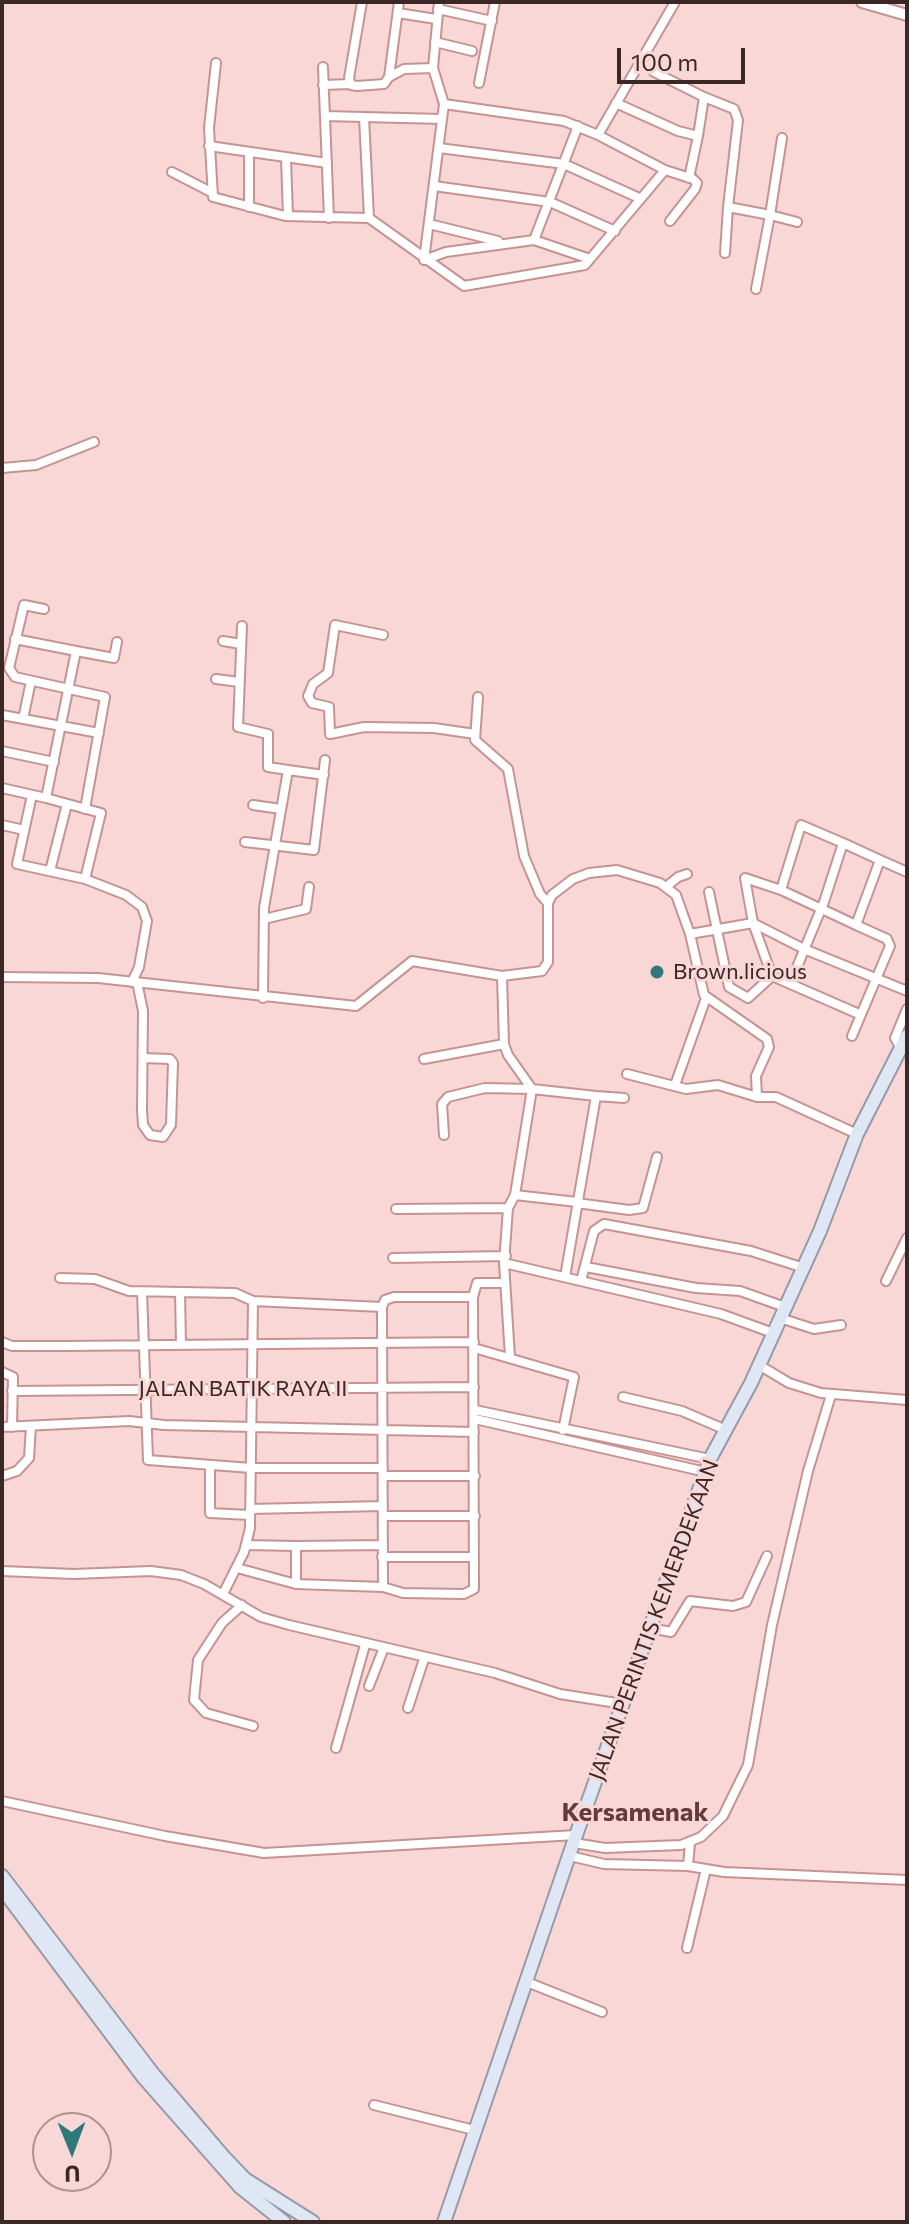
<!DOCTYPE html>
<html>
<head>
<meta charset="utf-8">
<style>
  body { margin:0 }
  #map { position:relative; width:909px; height:2224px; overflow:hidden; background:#f8d7d6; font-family:Commissioner,sans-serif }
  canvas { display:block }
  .frame { position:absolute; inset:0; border:4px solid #3b2726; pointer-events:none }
  .north { position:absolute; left:32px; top:2112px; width:80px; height:80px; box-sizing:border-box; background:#f8d7d6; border:2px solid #ac9190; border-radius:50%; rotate:179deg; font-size:22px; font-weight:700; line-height:32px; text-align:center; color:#3b2726 }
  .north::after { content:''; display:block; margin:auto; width:28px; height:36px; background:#2f797c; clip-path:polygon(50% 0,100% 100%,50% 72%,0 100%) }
  .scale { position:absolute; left:617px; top:48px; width:128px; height:36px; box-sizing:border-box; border:4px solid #3b2726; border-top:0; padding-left:10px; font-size:24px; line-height:28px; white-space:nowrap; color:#3b2726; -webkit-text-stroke:6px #f8d7d6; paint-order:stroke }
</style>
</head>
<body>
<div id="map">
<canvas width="909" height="2224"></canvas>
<div class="frame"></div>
<div class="north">U</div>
<div class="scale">100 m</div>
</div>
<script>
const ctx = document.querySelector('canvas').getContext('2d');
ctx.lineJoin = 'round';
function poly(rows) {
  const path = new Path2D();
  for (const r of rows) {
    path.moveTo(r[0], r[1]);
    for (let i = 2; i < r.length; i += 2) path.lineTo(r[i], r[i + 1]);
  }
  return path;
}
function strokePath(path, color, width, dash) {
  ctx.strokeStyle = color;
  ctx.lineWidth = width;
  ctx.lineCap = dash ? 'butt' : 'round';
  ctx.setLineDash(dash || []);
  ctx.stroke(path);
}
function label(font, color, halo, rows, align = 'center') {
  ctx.font = font + ' Commissioner,sans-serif';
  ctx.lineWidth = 6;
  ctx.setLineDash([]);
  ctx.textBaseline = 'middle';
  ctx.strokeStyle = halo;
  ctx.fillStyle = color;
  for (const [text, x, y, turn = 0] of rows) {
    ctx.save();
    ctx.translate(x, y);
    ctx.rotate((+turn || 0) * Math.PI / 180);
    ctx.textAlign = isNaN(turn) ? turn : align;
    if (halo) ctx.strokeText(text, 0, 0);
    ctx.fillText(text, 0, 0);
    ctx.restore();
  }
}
const minor = poly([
  [362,2,349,78,351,85,357,86,384,84,389,77,399,2],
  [439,2,433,68,444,104,424,260,446,252,534,240,590,259],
  [438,9,492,21],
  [398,13,436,19],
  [435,42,472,51],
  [216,63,209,128,213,197,285,216,369,218,464,286,585,265,665,170],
  [323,67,329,218],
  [654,72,704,97],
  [389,77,404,69,433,68],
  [479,83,495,2],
  [323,85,350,84],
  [616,103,678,131,698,136,704,97,734,109,738,120,728,207,770,215,782,138],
  [444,104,564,121,598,135,665,170,693,179,697,183,695,189,670,221],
  [325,116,442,119],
  [364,117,369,218],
  [598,135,675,2],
  [209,146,327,163],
  [439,148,564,164,639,198],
  [249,153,249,207],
  [286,159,288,216],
  [172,172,211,192],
  [689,178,698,136],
  [434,186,550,202,615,231],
  [429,224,498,241],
  [534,240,578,126],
  [725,253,728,207],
  [756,289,770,215,797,222],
  [2,468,36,465,94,442],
  [44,609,24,605,9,668,15,677,105,697,85,809],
  [242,626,238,727,268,734,268,767,288,770,264,908,263,998],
  [383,635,335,625,328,673,313,684,308,696,312,703,329,707,330,734,364,727,434,728,475,734],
  [15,639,76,651],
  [223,641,241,644],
  [117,642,114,658,76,651,46,798,101,813,85,879,126,895,142,907,147,921,139,967,132,982],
  [216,679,239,682],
  [478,697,475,740,508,769,524,856,540,894,548,903],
  [2,715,99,733],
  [23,719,31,681],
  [2,751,54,762],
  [288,770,324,775],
  [2,788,46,798],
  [32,795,17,864,85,879],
  [253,805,281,809],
  [2,825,24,830],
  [245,842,314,850,325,760],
  [880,860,907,872],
  [50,871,67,804],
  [666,887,678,877,687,874],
  [781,890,801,825,843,843],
  [709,892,729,987,748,998,772,976],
  [264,919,306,909,309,887],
  [856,925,781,890,745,878,753,923,772,976,859,1014],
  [690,934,753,923,804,949,907,991],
  [502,976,504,1044,508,1055,532,1089],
  [2,977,98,978,356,1006,412,961,502,976,542,971,548,962,548,903,552,895,573,879,589,873,617,870,660,883,676,895,690,934,704,995,767,1039,769,1047,756,1076,757,1097,776,1097,857,1134],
  [137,982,143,1011,142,1110,143,1125,150,1135,163,1137,171,1125,173,1063,170,1059,143,1058],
  [790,984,824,902,843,843,880,860,856,925,887,939,890,946,852,1036],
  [901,1049,895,1038,907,1009],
  [424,1059,504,1044],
  [627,1074,686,1089,718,1085,757,1097],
  [675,1085,706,998],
  [596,1096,624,1098],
  [444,1135,442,1104,448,1097,485,1088,532,1089],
  [515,1195,577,1202],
  [577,1203,629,1210,643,1208,657,1157],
  [508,1208,515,1195,532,1089,596,1096,565,1277],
  [396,1209,508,1208,504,1263,721,1314,773,1333],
  [393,1258,506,1256],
  [504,1263,510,1357],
  [586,1267,696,1288,740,1291,785,1307],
  [60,1278,95,1279,129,1291,235,1293,253,1301,382,1307],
  [581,1281,594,1231,604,1224,751,1251,804,1268],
  [886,1281,907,1238],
  [142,1292,148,1460,251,1468,383,1468],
  [180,1292,181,1345],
  [780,1318,814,1329,841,1325],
  [2,1342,12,1346,66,1346,474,1342],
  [474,1348,574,1377,563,1430],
  [759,1365,789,1383,821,1393,907,1400],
  [2,1372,13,1377,12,1427],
  [12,1391,474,1387],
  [623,1397,682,1411,726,1430],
  [475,1410,710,1459],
  [475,1419,706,1472],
  [2,1427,129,1421,164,1425,474,1432],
  [210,1466,210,1513,250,1515],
  [2,1476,17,1471,29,1458,31,1426],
  [384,1476,475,1476],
  [250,1509,383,1506],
  [383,1516,475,1516],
  [246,1545,296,1546],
  [383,1545,296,1546,296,1584,383,1587,403,1593,464,1594,474,1589,473,1297,477,1283,505,1283],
  [382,1557,474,1557],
  [237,1568,296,1584],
  [2,1571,74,1574,151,1571,181,1575,204,1584,261,1617,289,1625,495,1673,560,1694,623,1704],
  [383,1587,382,1307,385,1300,394,1297,473,1297],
  [223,1594,244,1552,250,1528,253,1301],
  [242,1605,222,1623,198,1660,194,1700,206,1713,253,1726],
  [650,1628,671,1632,690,1601,733,1606,746,1602,767,1556],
  [369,1686,383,1650],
  [408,1708,424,1659],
  [336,1748,365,1645],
  [2,1801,165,1836,264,1853,576,1835],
  [574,1843,605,1848,681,1845,701,1837,723,1816,748,1765,772,1625,808,1471,831,1395],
  [570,1856,604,1864,688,1866,724,1872,907,1880],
  [688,1866,690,1843],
  [687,1948,706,1869],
  [527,1982,602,2012],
  [374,2105,474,2130]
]);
const tertiary = poly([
  [862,2,907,15]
]);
const primary = poly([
  [2,1876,154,2075,223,2156,245,2179,313,2222],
  [3,1890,143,2077,240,2187,284,2222],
  [444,2222,575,1838,710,1459,751,1383,820,1231,857,1134,907,1036]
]);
strokePath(minor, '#c69393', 12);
strokePath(tertiary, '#c69393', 14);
strokePath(primary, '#9799a7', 16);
strokePath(minor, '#fff', 8);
strokePath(tertiary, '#fff', 10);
strokePath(primary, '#dfe7f4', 12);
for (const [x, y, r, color] of [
  [657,972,8,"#2f797c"]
]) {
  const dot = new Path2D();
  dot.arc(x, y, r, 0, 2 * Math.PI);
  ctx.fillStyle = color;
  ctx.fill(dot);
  strokePath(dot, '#f8d7d6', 3);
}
label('22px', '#3b2726', '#f8d7d6', [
  ["Brown.licious",673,972]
], 'left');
label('22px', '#3b2726', '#f8d7d6', [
  ["JALAN BATIK RAYA II",243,1389],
  ["JALAN PERINTIS KEMERDEKAAN",654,1620,-70]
]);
label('bold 26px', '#663b3c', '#f8d7d6', [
  ["Kersamenak",635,1812]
]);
</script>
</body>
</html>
